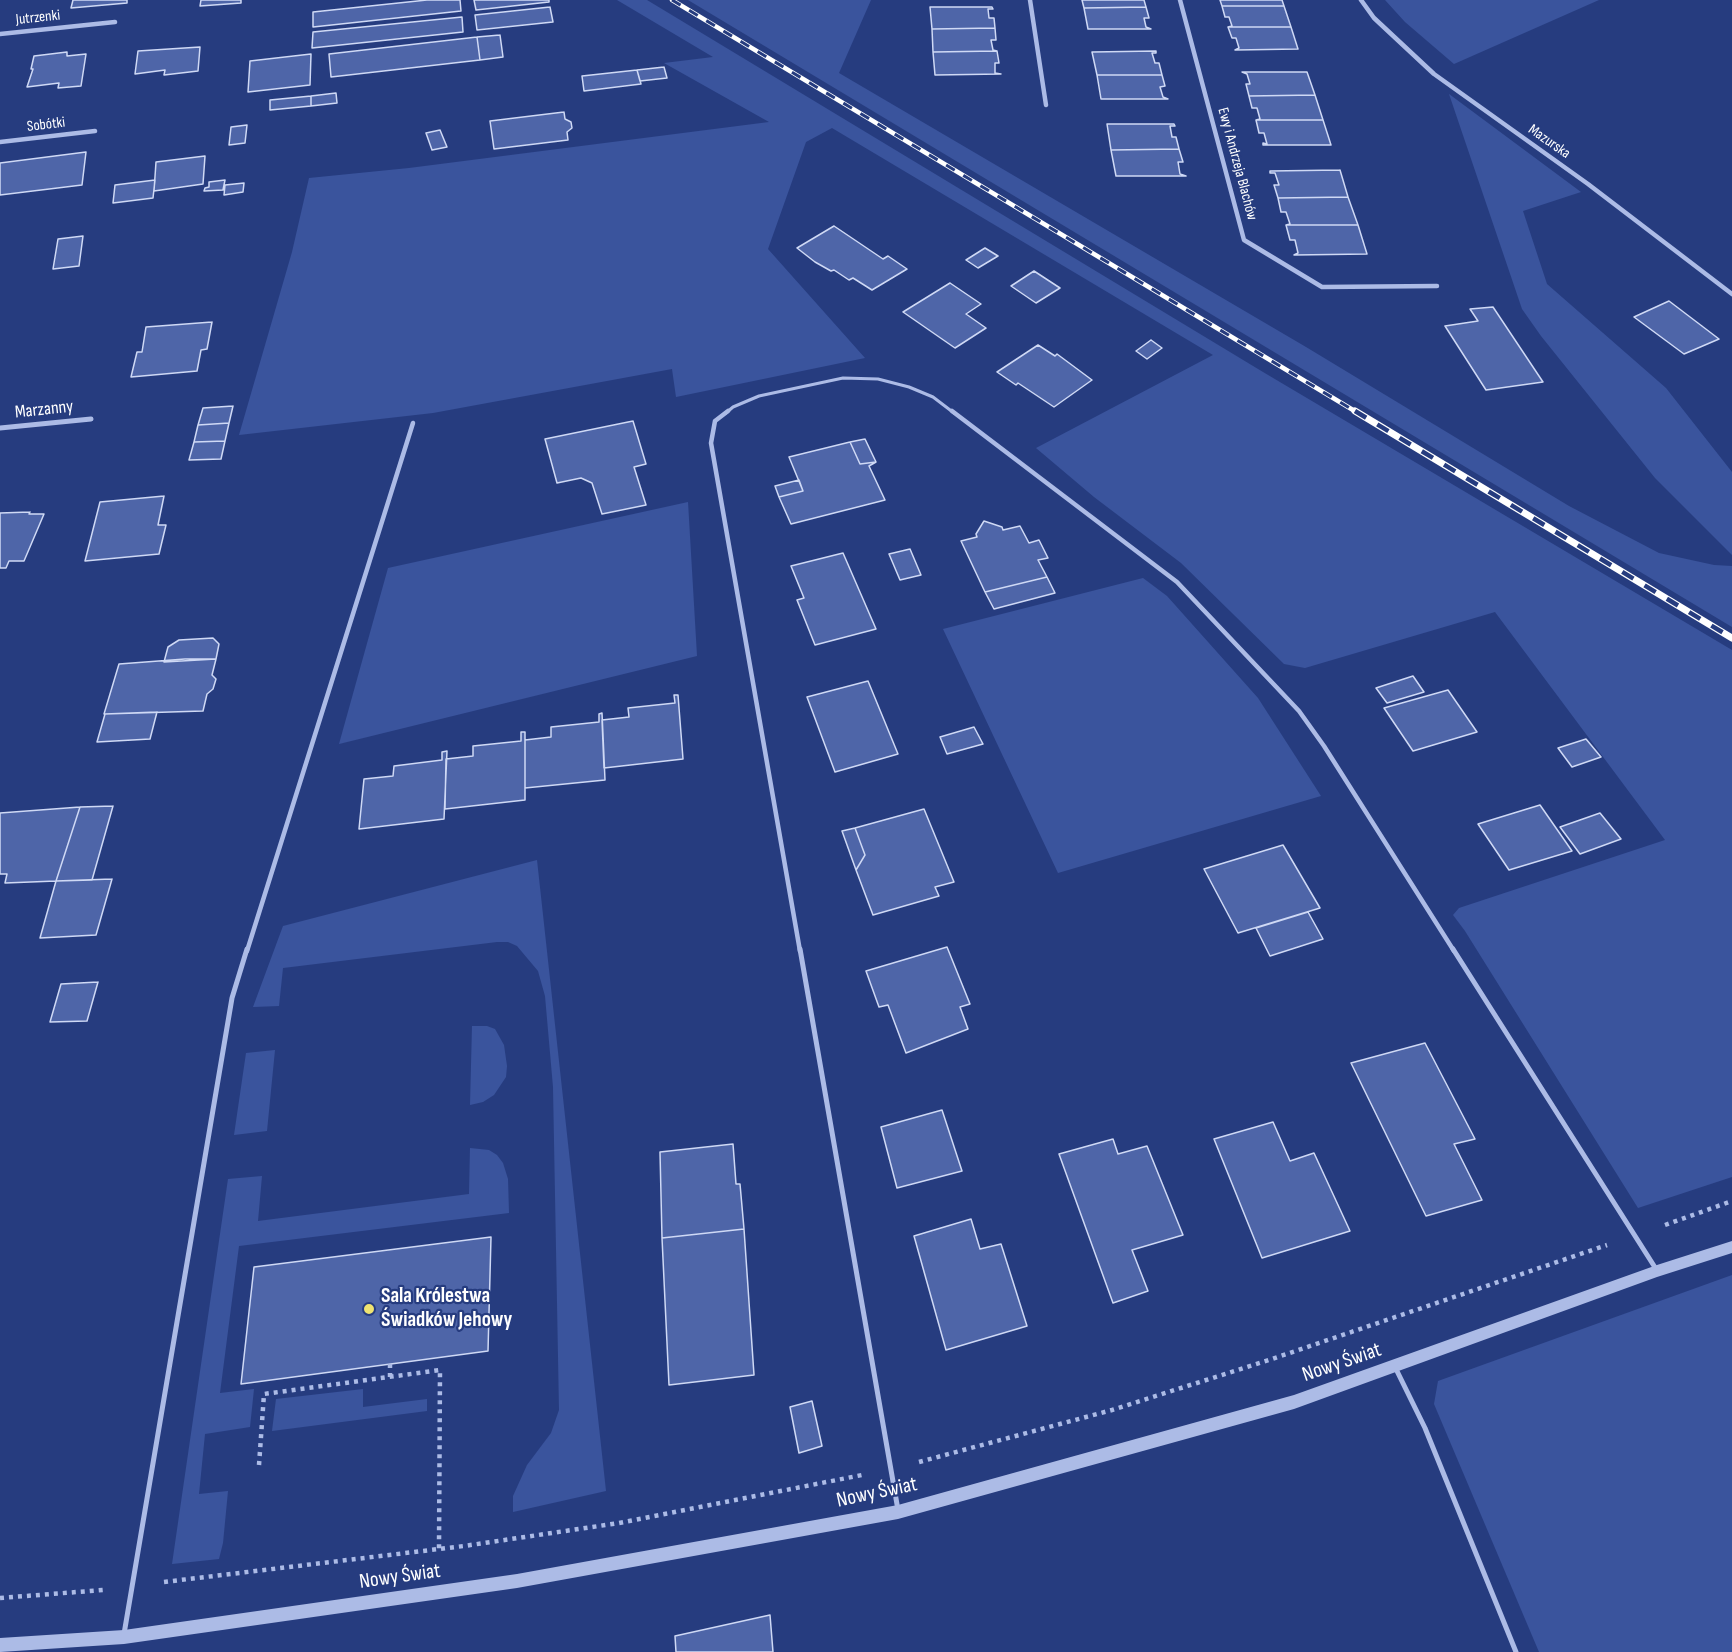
<!DOCTYPE html>
<html>
<head>
<meta charset="utf-8">
<style>
  body { margin:0 }
  canvas { display:block; background:#263c7f }
</style>
</head>
<body>
<canvas width="1732" height="1652"></canvas>
<script>
const ctx = document.querySelector('canvas').getContext('2d');
ctx.lineJoin = 'round';
function fill(path, color) {
  ctx.fillStyle = color;
  ctx.fill(path, 'evenodd');
}
function poly(rows) {
  const path = new Path2D();
  for (const r of rows) {
    path.moveTo(r[0], r[1]);
    for (let i = 2; i < r.length; i += 2) path.lineTo(r[i], r[i + 1]);
  }
  return path;
}
function strokePath(path, color, width, dash) {
  ctx.strokeStyle = color;
  ctx.lineWidth = width;
  ctx.lineCap = dash ? 'butt' : 'round';
  ctx.setLineDash(dash || []);
  ctx.stroke(path);
}
function label(font, color, halo, rows, align = 'center') {
  ctx.font = font + ' "Sofia Sans Condensed",sans-serif';
  ctx.lineWidth = 4.5;
  ctx.setLineDash([]);
  ctx.textBaseline = 'middle';
  ctx.strokeStyle = halo;
  ctx.fillStyle = color;
  for (const [text, x, y, turn = 0] of rows) {
    ctx.save();
    ctx.translate(x, y);
    ctx.rotate((+turn || 0) * Math.PI / 180);
    ctx.textAlign = isNaN(turn) ? turn : align;
    if (halo) ctx.strokeText(text, 0, 0);
    ctx.fillText(text, 0, 0);
    ctx.restore();
  }
}
fill(poly([
  [617,0,647,0,1263,372,1732,650,1732,1177,1638,1208,1465,931,1453,915,1459,908,1665,840,1495,612,1305,668,1284,664,1181,563,1094,497,1036,448,1213,355,832,128,806,142,768,249,865,358,676,397,672,369,433,413,239,435,292,252,309,178,409,168,769,122,664,63,713,57],
  [688,0,871,0,839,73,1306,347,1569,506,1659,553,1714,565,1732,566,1732,627],
  [1385,0,1599,0,1454,64,1405,22],
  [1449,94,1581,192,1523,211,1547,284,1666,388,1732,472,1732,555,1655,478,1541,336,1522,309],
  [688,502,697,656,339,744,388,568],
  [1143,578,1167,596,1258,698,1321,796,1058,873,943,629],
  [537,860,606,1491,513,1512,513,1496,527,1465,551,1433,559,1410,553,1087,545,996,538,971,517,946,508,942,497,942,283,968,279,1006,253,1007,283,926],
  [472,1026,487,1026,495,1029,504,1045,507,1066,506,1077,494,1095,483,1102,470,1105],
  [275,1050,267,1131,234,1135,246,1053],
  [470,1148,489,1150,497,1155,503,1163,508,1179,509,1213,239,1246,220,1393,254,1389,250,1427,205,1434,199,1494,228,1491,223,1543,219,1559,172,1564,228,1179,262,1176,258,1221,469,1194],
  [1732,1275,1732,1652,1539,1652,1434,1404,1438,1381],
  [363,1389,363,1407,427,1399,427,1411,272,1431,276,1399]
]), '#3a549d');
const building = poly([
  [73,0,127,0,127,3,71,8,73,0],
  [201,0,241,0,241,3,200,6,201,0],
  [427,0,460,0,461,11,313,27,313,12,427,0],
  [474,0,549,0,549,2,476,10,474,0],
  [1082,0,1144,0,1146,7,1084,8,1082,0],
  [1220,0,1282,0,1284,6,1222,6,1220,0],
  [1222,6,1284,6,1291,27,1228,27,1232,26,1229,17,1225,17,1222,6],
  [550,7,553,22,477,30,475,15,550,7],
  [930,7,992,7,993,9,988,9,989,18,994,18,995,28,932,29,930,7],
  [1146,7,1149,18,1144,18,1146,27,1151,29,1088,29,1084,8,1146,7],
  [462,17,463,32,312,48,313,32,462,17],
  [1228,27,1291,27,1298,49,1235,50,1239,48,1236,38,1232,38,1228,27],
  [995,28,996,40,991,40,993,50,997,51,933,52,932,29,995,28],
  [500,35,503,57,480,60,477,37,500,35],
  [477,37,480,60,331,77,329,54,477,37],
  [200,47,198,71,164,75,165,70,135,74,138,51,200,47],
  [997,51,999,63,995,63,995,73,1001,74,935,75,933,52,997,51],
  [1156,51,1156,53,1152,53,1155,63,1159,63,1162,75,1097,75,1092,52,1156,51],
  [67,52,67,56,86,54,81,86,58,88,59,83,27,87,33,69,31,69,34,56,67,52],
  [311,54,310,85,248,92,250,61,311,54],
  [664,67,667,78,640,81,637,70,664,67],
  [637,70,641,84,584,91,582,76,637,70],
  [1242,72,1307,72,1315,95,1249,96,1246,84,1250,84,1247,74,1242,72],
  [1097,75,1162,75,1165,86,1160,87,1163,97,1168,99,1101,99,1097,75],
  [336,93,337,103,311,106,311,96,336,93],
  [1315,95,1323,120,1256,120,1260,119,1257,108,1252,108,1249,96,1315,95],
  [311,96,311,106,270,110,270,100,311,96],
  [564,112,565,119,571,122,572,128,567,132,568,140,494,149,490,121,564,112],
  [1256,120,1323,120,1331,145,1263,145,1263,143,1267,144,1264,133,1259,133,1256,120],
  [1107,124,1174,124,1175,126,1170,126,1172,137,1176,137,1179,149,1111,150,1107,124],
  [247,125,245,143,229,145,231,127,247,125],
  [440,130,447,147,432,150,426,133,440,130],
  [1179,149,1183,162,1178,162,1180,174,1186,176,1116,176,1111,150,1179,149],
  [86,152,82,185,0,195,0,163,86,152],
  [205,156,203,184,154,191,156,162,205,156],
  [1340,170,1348,197,1278,198,1274,185,1279,185,1275,173,1270,173,1270,171,1340,170],
  [155,180,153,198,113,203,115,185,155,180],
  [225,180,223,190,204,191,205,188,209,187,209,182,225,180],
  [244,183,243,192,224,195,225,185,244,183],
  [1348,197,1358,225,1286,225,1290,224,1286,212,1281,212,1278,198,1348,197],
  [1286,225,1358,225,1367,254,1294,255,1298,253,1295,240,1290,240,1286,225],
  [834,226,883,259,888,256,907,269,872,290,853,278,849,280,834,270,831,271,815,262,797,248,834,226],
  [83,236,79,266,53,269,58,239,83,236],
  [985,248,998,256,978,268,966,260,985,248],
  [1034,271,1060,288,1036,303,1011,286,1034,271],
  [950,283,981,304,966,314,986,328,955,348,903,312,950,283],
  [1669,301,1719,339,1684,354,1634,317,1669,301],
  [1493,307,1543,382,1486,390,1445,326,1478,321,1470,309,1493,307],
  [212,322,207,349,201,350,197,371,131,377,137,352,142,352,146,327,212,322],
  [1151,340,1162,348,1147,359,1136,351,1151,340],
  [1038,345,1055,356,1057,354,1092,380,1054,407,1018,383,1016,385,997,372,1038,345],
  [233,406,229,423,198,425,203,408,233,406],
  [633,421,646,464,634,467,646,505,602,514,592,483,581,478,557,483,545,439,633,421],
  [229,423,225,441,194,442,198,425,229,423],
  [865,439,876,462,860,464,850,442,865,439],
  [225,441,221,459,189,460,194,442,225,441],
  [850,442,860,464,876,462,869,466,885,500,791,524,779,497,803,491,789,457,850,442],
  [799,480,803,491,779,497,775,486,799,480],
  [164,496,158,525,166,525,159,554,85,561,100,502,164,496],
  [30,512,29,514,44,514,24,561,9,561,6,568,0,568,0,513,30,512],
  [984,521,1002,527,1003,530,1020,526,1029,543,1039,540,1048,558,1038,560,1047,577,985,592,961,541,977,537,976,534,984,521],
  [910,549,921,575,900,580,889,554,910,549],
  [843,553,876,629,815,645,797,600,804,598,791,566,843,553],
  [1047,577,1055,593,994,609,985,592,1047,577],
  [213,638,219,644,216,659,164,662,168,647,179,640,213,638],
  [185,659,216,659,212,675,216,679,213,689,207,694,203,711,104,714,119,664,185,659],
  [1413,676,1424,692,1387,703,1376,688,1413,676],
  [868,681,898,754,835,772,807,697,868,681],
  [1448,690,1477,732,1413,751,1384,708,1448,690],
  [674,695,678,695,683,759,604,768,602,720,629,717,628,708,675,703,674,695],
  [157,712,150,739,97,742,105,714,157,712],
  [602,713,605,780,525,788,525,740,551,737,551,727,599,722,599,714,602,713],
  [974,727,983,744,947,754,940,737,974,727],
  [521,732,525,732,525,800,445,809,446,759,473,756,473,746,521,741,521,732],
  [1586,739,1601,757,1572,767,1558,748,1586,739],
  [447,751,444,819,359,829,364,779,393,776,394,766,442,760,442,752,447,751],
  [1540,805,1572,851,1509,870,1478,824,1540,805],
  [113,806,92,880,56,881,80,807,113,806],
  [80,807,56,881,5,883,7,874,0,874,0,813,80,807],
  [924,809,954,882,935,887,939,896,873,915,856,870,865,855,855,828,924,809],
  [1600,813,1621,839,1580,854,1560,827,1600,813],
  [855,828,865,855,856,870,842,831,855,828],
  [1283,845,1320,908,1238,933,1204,869,1283,845],
  [112,879,96,935,40,938,56,881,112,879],
  [1308,912,1323,939,1270,956,1256,928,1308,912],
  [947,947,970,1004,960,1007,968,1029,906,1053,888,1005,879,1007,866,971,947,947],
  [98,982,87,1021,50,1022,61,984,98,982],
  [1425,1043,1475,1139,1454,1144,1482,1200,1426,1216,1351,1063,1425,1043],
  [942,1110,962,1171,897,1188,881,1127,942,1110],
  [1273,1122,1290,1161,1314,1153,1350,1231,1262,1258,1214,1139,1273,1122],
  [1113,1139,1118,1154,1147,1146,1183,1235,1132,1250,1148,1291,1113,1303,1059,1154,1113,1139],
  [733,1144,736,1184,740,1184,744,1229,662,1238,660,1152,733,1144],
  [971,1219,980,1249,1001,1244,1027,1326,946,1350,914,1236,971,1219],
  [744,1229,754,1375,669,1385,662,1238,744,1229],
  [491,1237,488,1351,241,1384,254,1267,491,1237],
  [812,1401,822,1446,799,1453,790,1407,812,1401],
  [770,1615,773,1652,676,1652,675,1636,770,1615]
]);
fill(building, '#4e65a8');
strokePath(building, '#cfd9f5', 1.5);
strokePath(poly([
  [1665,1225,1732,1201],
  [390,1364,390,1377],
  [919,1462,1112,1410,1272,1359,1607,1245],
  [259,1465,264,1394,440,1370,439,1549],
  [164,1582,464,1546,619,1523,862,1475],
  [0,1598,103,1590]
]), '#acbbe6', 4.5, [4, 5]);
strokePath(poly([
  [726,413,733,407,759,396,843,378,878,379,909,387,933,397,954,413]
]), '#acbbe6', 3);
strokePath(poly([
  [728,411,715,421,711,443,800,951],
  [952,411,1177,582,1299,711,1324,746,1454,951],
  [247,951,413,423]
]), '#acbbe6', 4.5);
strokePath(poly([
  [800,949,898,1510],
  [1453,949,1656,1269],
  [1395,1367,1425,1428,1516,1652],
  [124,1634,232,998,247,949]
]), '#acbbe6', 5);
strokePath(poly([
  [1030,0,1046,105],
  [1180,0,1244,240,1322,287,1437,286],
  [1361,0,1374,18,1434,74,1588,184,1732,294],
  [0,34,115,22],
  [0,142,95,131]
]), '#acbbe6', 4.5);
strokePath(poly([
  [0,428,91,419]
]), '#acbbe6', 5);
fill(poly([
  [1732,1241,1732,1253,1657,1277,1294,1409,898,1519,517,1588,124,1644,0,1652,0,1638,124,1630,517,1574,898,1505,1294,1395,1657,1265,1732,1241]
]), '#acbbe6');
const railFar1 = poly([
  [672,0,1358,413]
]);
const rail = poly([
  [1355,411,1732,638]
]);
strokePath(railFar1, '#fff', 4.5);
strokePath(rail, '#fff', 7);
strokePath(railFar1, '#263c7f', 3, [10]);
strokePath(rail, '#263c7f', 4.5, [13]);
for (const [x, y, r, color] of [
  [369,1309,6,"#efe371"]
]) {
  const dot = new Path2D();
  dot.arc(x, y, r, 0, 2 * Math.PI);
  ctx.fillStyle = color;
  ctx.fill(dot);
  strokePath(dot, '#263c7f', 2);
}
label('15px', '#fff', '#263c7f', [
  ["Jutrzenki",38,18,-6],
  ["Sobótki",46,125,-7],
  ["Mazurska",1549,142,35],
  ["Ewy i Andrzeja Blachów",1237,164,75]
]);
label('18px', '#fff', '#263c7f', [
  ["Marzanny",44,410,-6]
]);
label('bold 21px', '#fff', '#263c7f', [
  ["Sala Królestwa",381,1297],
  ["Świadków Jehowy",381,1321]
], 'left');
label('21px', '#fff', '#263c7f', [
  ["Nowy Świat",1342,1363,-19],
  ["Nowy Świat",877,1493,-12],
  ["Nowy Świat",400,1577,-8]
]);
</script>
</body>
</html>
